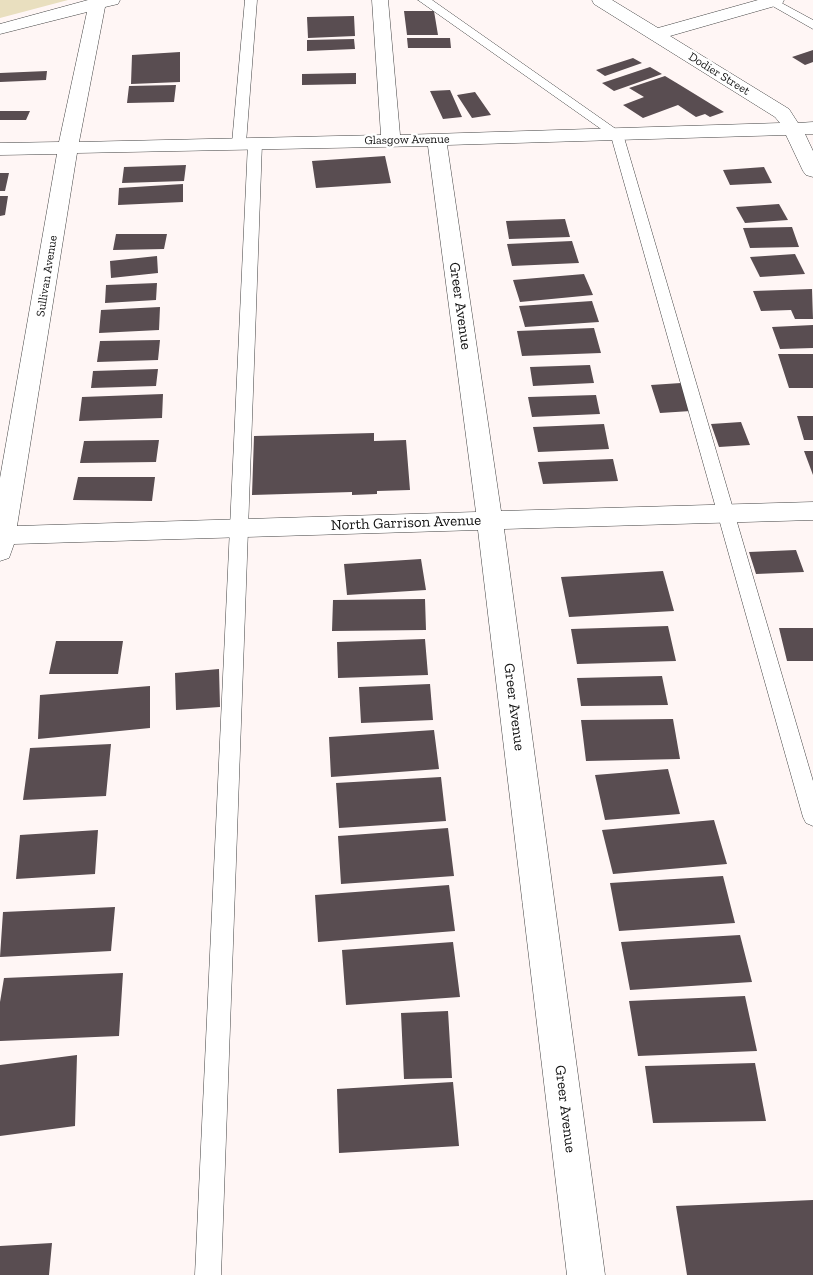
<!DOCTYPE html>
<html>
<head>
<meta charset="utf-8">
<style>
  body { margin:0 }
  canvas { display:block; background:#fff6f5 }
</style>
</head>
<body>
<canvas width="813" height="1275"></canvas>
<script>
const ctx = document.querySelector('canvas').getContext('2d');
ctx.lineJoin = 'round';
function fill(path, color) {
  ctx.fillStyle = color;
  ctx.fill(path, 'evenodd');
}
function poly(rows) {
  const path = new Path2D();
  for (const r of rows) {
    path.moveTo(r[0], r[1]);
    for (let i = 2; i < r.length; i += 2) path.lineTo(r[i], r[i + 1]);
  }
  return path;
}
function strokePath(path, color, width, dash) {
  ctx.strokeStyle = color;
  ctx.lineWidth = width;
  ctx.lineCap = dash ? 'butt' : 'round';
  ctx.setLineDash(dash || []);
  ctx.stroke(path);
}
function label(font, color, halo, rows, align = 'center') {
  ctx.font = font + ' "Zilla Slab",serif';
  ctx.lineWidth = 5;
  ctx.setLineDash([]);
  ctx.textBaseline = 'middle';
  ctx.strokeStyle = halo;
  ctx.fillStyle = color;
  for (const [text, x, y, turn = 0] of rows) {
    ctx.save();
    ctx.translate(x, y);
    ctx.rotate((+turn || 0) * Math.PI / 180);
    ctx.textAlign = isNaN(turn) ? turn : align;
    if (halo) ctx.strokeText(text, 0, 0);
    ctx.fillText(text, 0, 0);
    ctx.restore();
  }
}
fill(poly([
  [0,0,68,0,0,18]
]), '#e9dfbf');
fill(poly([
  [404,11,434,11,438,35,407,35],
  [354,16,355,36,308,38,307,17],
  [407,38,450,38,451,48,408,48],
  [354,39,355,49,307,51,307,40],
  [813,50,813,62,805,65,792,57],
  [180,52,180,82,131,84,132,55],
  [633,58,642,63,605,76,596,70],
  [650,67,662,74,614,91,602,83],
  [47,71,46,80,0,82,0,73],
  [356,73,356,84,302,85,302,74],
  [665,76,680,85,724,112,710,117,705,114,696,117,678,105,643,118,623,105,644,97,629,88],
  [176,85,174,102,127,103,129,86],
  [450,90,462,117,443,119,430,91],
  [475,92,491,115,472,118,457,95],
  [0,111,30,111,26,120,0,120],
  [385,156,391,183,316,188,312,161],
  [186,165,184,181,122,183,124,167],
  [764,167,772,183,730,185,723,170],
  [0,173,9,173,5,191,0,191],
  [183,184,183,202,118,205,119,188],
  [0,196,8,196,5,215,0,216],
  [779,204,788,220,745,223,736,207],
  [565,219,570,237,509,239,506,221],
  [792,227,799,247,750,248,743,228],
  [116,234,167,234,164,249,113,250],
  [572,241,579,263,512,266,507,244],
  [795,254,805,274,760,277,750,257],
  [157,256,158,273,111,278,110,261],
  [584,274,593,295,520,302,513,280],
  [157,283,156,300,105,303,106,285],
  [812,289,813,319,795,319,791,310,761,311,753,291],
  [592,301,599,322,525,327,519,306],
  [160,307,159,330,99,333,101,310],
  [813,325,813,348,780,349,772,327],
  [594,328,601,353,522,356,517,331],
  [160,340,158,360,97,362,100,341],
  [778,354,813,354,813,388,789,388],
  [590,365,594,383,533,386,530,367],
  [158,369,156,386,91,388,93,371],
  [681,383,691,411,660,413,651,385],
  [163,394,162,418,79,421,82,397],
  [596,395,600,414,532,417,528,397],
  [797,416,813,416,813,440,804,440],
  [741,422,750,445,719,447,711,424],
  [604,424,609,449,538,452,533,427],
  [374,433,374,441,406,440,410,490,377,491,377,494,352,495,352,492,252,495,254,436],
  [159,440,156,462,80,463,84,441],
  [804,451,813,451,813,475],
  [613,459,618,481,543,484,538,462],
  [78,477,155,477,152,501,73,500],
  [796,550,804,572,756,574,749,552],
  [421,559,426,590,347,595,344,564],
  [663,571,674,611,569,617,561,577],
  [425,599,426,630,332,631,333,600],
  [668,626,676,661,577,664,571,629],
  [779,628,813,628,813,661,787,661],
  [425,639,428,675,338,678,337,642],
  [56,641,123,641,118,674,49,674],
  [219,669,220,707,176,710,175,673],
  [662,676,668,705,581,706,577,678],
  [430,684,433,720,361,723,359,687],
  [150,686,150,728,38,739,40,695],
  [673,719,680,759,586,761,581,720],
  [434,730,439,769,331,777,329,737],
  [111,744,106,796,23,800,30,748],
  [668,769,680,814,605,820,595,775],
  [441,777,446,821,339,828,336,783],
  [714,820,727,864,613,874,602,830],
  [448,828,454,876,341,884,338,836],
  [98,830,95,874,16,879,20,835],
  [723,876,735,923,619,931,610,883],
  [449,885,455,931,318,942,315,895],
  [115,907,111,951,0,957,3,912],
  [740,935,752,982,630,990,621,942],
  [453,942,460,997,346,1005,342,950],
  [123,973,119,1036,0,1041,0,1002,4,978],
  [745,996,757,1051,638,1056,629,1001],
  [448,1011,452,1078,404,1079,401,1013],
  [77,1055,75,1126,0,1136,0,1065],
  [755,1063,766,1121,653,1123,645,1066],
  [453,1082,459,1146,339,1153,337,1089],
  [813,1200,813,1275,687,1275,676,1206],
  [52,1243,49,1275,0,1275,0,1246]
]), '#594d51');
const lane = poly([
  [245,0,257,0,246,143,239,147,232,143,245,0],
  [418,0,432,0,623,134,813,781,813,826,806,823,803,817,611,136,418,0],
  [762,0,776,0,813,20,813,29,762,0],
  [255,139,262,143,221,1275,195,1275,248,143,255,139]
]);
const street = poly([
  [88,0,120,0,118,4,105,7,79,142,381,135,372,0,388,0,400,135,780,123,775,117,594,4,592,0,612,0,658,28,758,0,784,0,782,4,670,36,789,109,798,123,813,122,813,134,805,134,813,151,813,177,806,175,803,171,786,135,447,145,501,511,813,502,813,520,504,529,605,1275,567,1275,478,530,14,544,9,558,0,561,0,478,57,154,0,155,0,143,59,142,87,12,0,34,0,24,88,0],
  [428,146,476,512,17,526,77,153,428,146]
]);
strokePath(lane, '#444', 1);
strokePath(street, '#444', 1);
fill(lane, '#fff');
fill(street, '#fff');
label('12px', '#111', '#fff', [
  ["Dodier Street",719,74,32],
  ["Glasgow Avenue",407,140,-1],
  ["Sullivan Avenue",47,276,-81]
]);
label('15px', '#111', '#fff', [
  ["Greer Avenue",460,306,82],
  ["North Garrison Avenue",406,523,-2],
  ["Greer Avenue",514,707,83],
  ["Greer Avenue",565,1109,83]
]);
</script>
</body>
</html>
